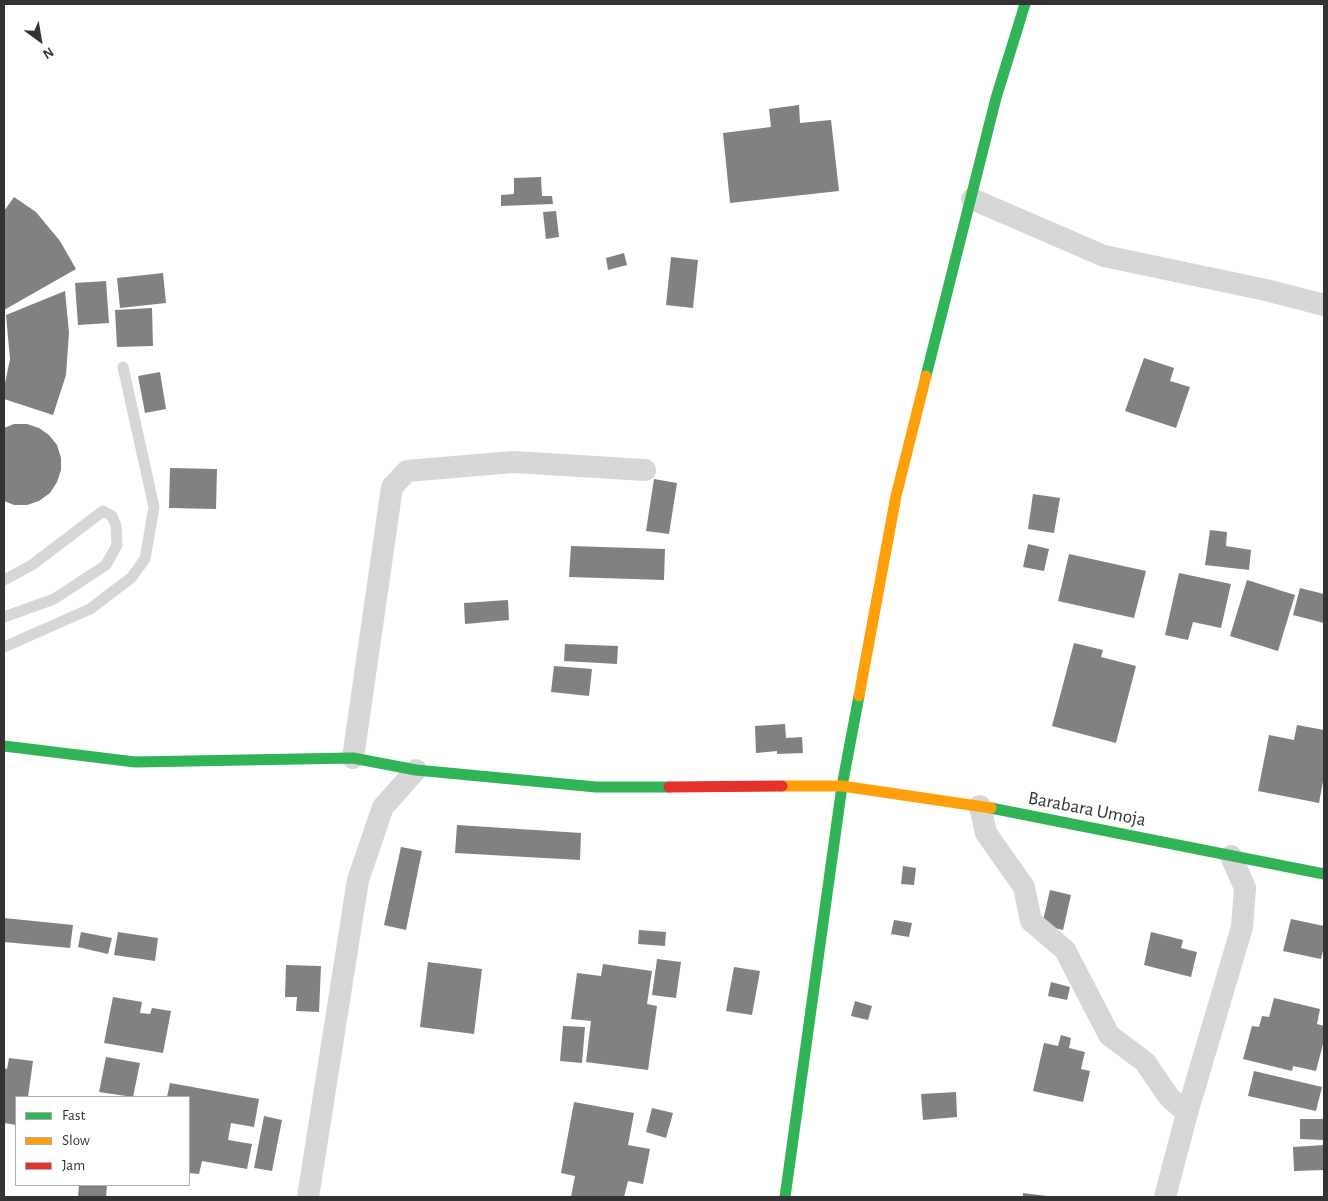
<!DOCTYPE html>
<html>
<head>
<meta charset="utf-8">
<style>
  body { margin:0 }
  #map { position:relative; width:1328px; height:1201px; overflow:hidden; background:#fff; font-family:"Alegreya Sans",sans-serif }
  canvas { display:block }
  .frame { position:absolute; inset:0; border:5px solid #333; pointer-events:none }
  .legend { position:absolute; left:15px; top:1096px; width:175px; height:90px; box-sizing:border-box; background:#fff; border:1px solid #adadad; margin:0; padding:6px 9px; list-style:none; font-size:15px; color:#333 }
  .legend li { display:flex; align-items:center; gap:10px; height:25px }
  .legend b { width:25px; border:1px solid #adadad }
  .north { position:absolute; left:15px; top:15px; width:50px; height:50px; -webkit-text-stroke:4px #fff; paint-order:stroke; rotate:148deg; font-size:14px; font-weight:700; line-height:20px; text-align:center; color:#333 }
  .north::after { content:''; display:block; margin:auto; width:18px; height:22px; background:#333; clip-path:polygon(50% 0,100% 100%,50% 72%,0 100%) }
</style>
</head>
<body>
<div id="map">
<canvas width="1328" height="1201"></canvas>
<div class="frame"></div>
<ul class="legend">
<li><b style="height:6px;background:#30b455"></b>Fast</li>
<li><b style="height:6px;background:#ff9f0a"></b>Slow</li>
<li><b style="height:6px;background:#e5322d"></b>Jam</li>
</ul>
<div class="north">N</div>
</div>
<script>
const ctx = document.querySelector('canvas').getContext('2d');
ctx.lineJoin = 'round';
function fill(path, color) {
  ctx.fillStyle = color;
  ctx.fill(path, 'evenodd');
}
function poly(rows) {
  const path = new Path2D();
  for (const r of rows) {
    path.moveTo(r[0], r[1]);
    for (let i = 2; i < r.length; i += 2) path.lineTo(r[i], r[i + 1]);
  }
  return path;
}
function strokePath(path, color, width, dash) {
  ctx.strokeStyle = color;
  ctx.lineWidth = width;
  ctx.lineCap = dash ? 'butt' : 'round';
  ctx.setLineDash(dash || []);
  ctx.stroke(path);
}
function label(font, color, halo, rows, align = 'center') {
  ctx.font = font + ' "Alegreya Sans",sans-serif';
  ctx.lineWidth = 5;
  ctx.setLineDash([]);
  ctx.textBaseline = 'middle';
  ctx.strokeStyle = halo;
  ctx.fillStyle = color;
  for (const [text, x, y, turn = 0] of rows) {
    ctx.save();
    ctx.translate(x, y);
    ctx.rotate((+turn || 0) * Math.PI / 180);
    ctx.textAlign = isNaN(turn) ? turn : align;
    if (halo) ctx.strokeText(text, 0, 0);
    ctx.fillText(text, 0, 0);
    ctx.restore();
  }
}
fill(poly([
  [799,105,800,123,831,120,839,191,730,203,723,133,771,127,769,109],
  [541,177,542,196,552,196,553,204,501,206,501,195,514,194,514,178],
  [14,197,36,212,60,241,76,269,4,310,4,211],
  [556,211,559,237,546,239,543,212],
  [624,253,627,265,608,270,606,258],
  [671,257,698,260,693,308,666,305],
  [163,273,166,303,120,308,117,278],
  [106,281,109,323,78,325,75,283],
  [65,291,69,333,66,375,53,415,4,399,4,388,10,359,6,315],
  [152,308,153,346,117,347,115,310],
  [1144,358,1174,368,1170,381,1190,387,1176,428,1125,411],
  [160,372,166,409,145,413,138,376],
  [14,424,27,424,39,428,49,435,57,445,61,458,61,470,57,482,50,493,39,501,27,505,14,505,4,501,4,428],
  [170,468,217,469,216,509,169,508],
  [654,479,677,483,669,534,646,531],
  [1033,494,1060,498,1054,533,1028,529],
  [1210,530,1227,532,1226,546,1251,550,1249,570,1205,565],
  [1028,544,1049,549,1044,571,1023,567],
  [571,546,665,549,664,580,569,577],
  [1069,554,1146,571,1134,618,1058,601],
  [1179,573,1231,584,1221,628,1193,622,1188,640,1165,635],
  [1247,580,1295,595,1278,651,1230,636],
  [1300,588,1324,594,1324,623,1293,615],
  [508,600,509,620,465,624,464,603],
  [1074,643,1103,650,1101,657,1136,666,1116,743,1052,726],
  [565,644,618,646,617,664,564,661],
  [554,666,592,669,589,696,551,692],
  [785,724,786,738,802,737,803,753,777,754,777,751,756,753,755,726],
  [1297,725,1324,730,1324,776,1319,803,1258,791,1269,735,1294,740],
  [457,825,581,833,580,860,455,853],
  [401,847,422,851,406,930,384,925],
  [903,866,916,868,914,885,901,884],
  [1050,890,1071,895,1063,930,1042,925],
  [4,918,73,925,70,948,4,942],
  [1291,919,1324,926,1324,946,1321,959,1283,951],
  [894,920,912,923,909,937,891,934],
  [639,930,666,932,665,946,638,944],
  [81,932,112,938,108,954,78,947],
  [118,932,158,938,155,961,114,955],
  [1151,932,1183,940,1181,948,1197,952,1191,977,1144,965],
  [657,959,681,962,676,998,652,995],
  [428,962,482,969,474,1034,420,1027],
  [603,964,652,971,647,1004,657,1006,648,1070,586,1062,591,1021,571,1019,577,973,601,976],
  [286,965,321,966,319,1012,296,1011,297,997,285,997],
  [734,967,760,971,752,1015,726,1011],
  [1051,982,1070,987,1067,1000,1048,996],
  [113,997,142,1002,140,1013,150,1014,152,1008,171,1011,163,1053,104,1043],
  [1274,998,1320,1009,1317,1024,1324,1026,1324,1040,1316,1071,1293,1066,1292,1071,1243,1059,1252,1026,1259,1027,1262,1016,1269,1017],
  [855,1001,872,1006,868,1020,851,1016],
  [563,1026,585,1027,582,1063,560,1061],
  [1061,1035,1071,1038,1069,1048,1085,1052,1081,1069,1090,1071,1083,1102,1033,1091,1044,1043,1058,1046],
  [106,1057,140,1063,133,1097,99,1092],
  [9,1058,33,1061,28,1097,16,1097,16,1125,4,1123,4,1068,7,1069],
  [1254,1071,1322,1087,1316,1111,1248,1096],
  [170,1083,259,1099,254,1127,231,1123,228,1140,252,1144,247,1169,202,1161,199,1174,189,1173,189,1097,167,1097],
  [956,1092,957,1117,923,1120,921,1094],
  [574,1102,634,1113,628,1145,650,1149,643,1184,628,1181,624,1197,571,1197,575,1176,561,1173],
  [652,1108,673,1113,666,1138,646,1132],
  [264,1116,282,1120,272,1171,254,1168],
  [1300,1119,1324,1119,1324,1140,1300,1139],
  [1324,1145,1324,1170,1294,1171,1293,1147],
  [79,1185,107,1185,106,1197,78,1197],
  [1023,1193,1047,1196,1047,1197,1023,1197]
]), '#818181');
strokePath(poly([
  [4,580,32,565,103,511,112,516,116,526,117,545,106,565,54,599,4,617],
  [4,647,90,609,131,578,145,559,154,507,123,367]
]), '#d7d7d7', 11);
strokePath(poly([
  [972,199,1104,256,1266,290,1324,305],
  [353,758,392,487,407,471,513,462,645,470],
  [980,806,986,833,1024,887,1031,921,1065,950,1109,1035,1145,1062,1169,1097,1187,1113],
  [308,1197,358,880,383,807,416,770],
  [1165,1197,1187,1113,1242,927,1245,888,1231,856]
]), '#d7d7d7', 22);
strokePath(poly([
  [926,376,996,98,1025,4],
  [4,746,135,762,353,758,416,770,596,787,669,787],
  [991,808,1324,874],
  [785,1197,842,786,859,696]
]), '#30b455', 11);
strokePath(poly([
  [859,696,896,496,926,376],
  [782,786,842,786,991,808]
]), '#ff9f0a', 11);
strokePath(poly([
  [669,787,782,786]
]), '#e5322d', 11);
label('19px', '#333', '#fff', [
  ["Barabara Umoja",1087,809,11]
]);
</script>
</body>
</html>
